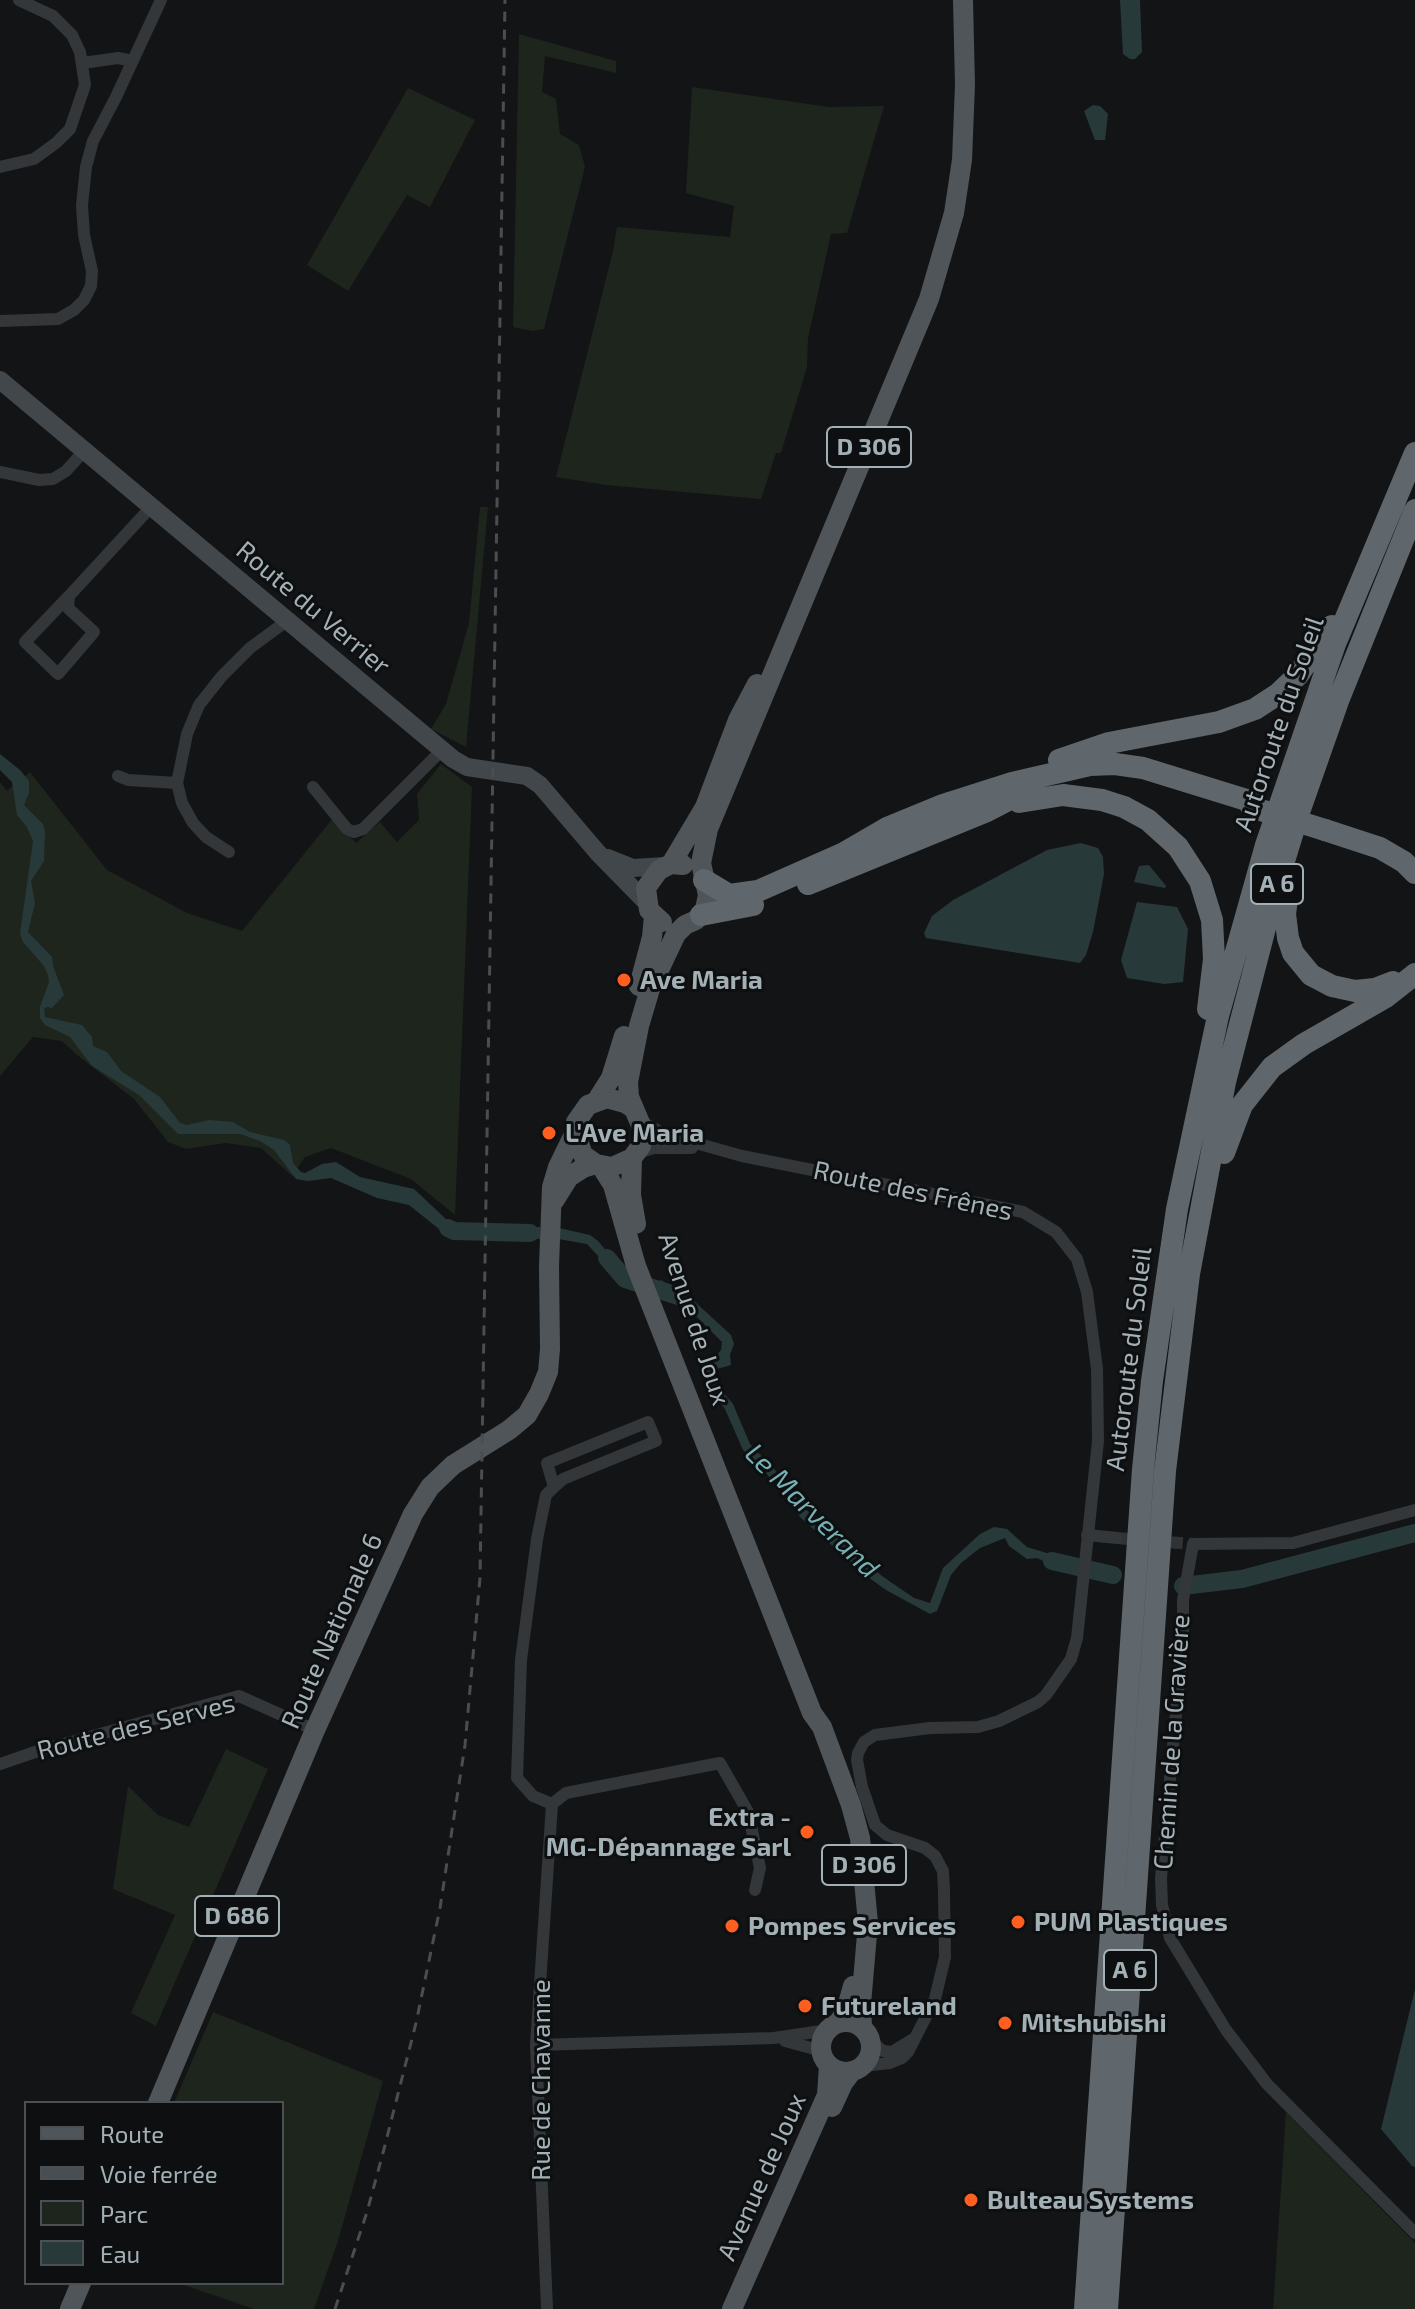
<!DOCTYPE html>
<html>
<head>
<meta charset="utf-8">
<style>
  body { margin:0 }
  #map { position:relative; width:1415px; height:2309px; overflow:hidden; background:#131415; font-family:"Exo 2",sans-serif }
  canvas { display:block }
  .legend { position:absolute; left:24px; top:2101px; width:260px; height:184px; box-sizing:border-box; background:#0e0f10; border:2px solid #4a5053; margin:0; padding:10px 14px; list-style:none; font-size:24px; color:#a3b1b7 }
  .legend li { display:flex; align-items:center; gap:16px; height:40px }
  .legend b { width:40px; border:2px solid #4a5053 }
</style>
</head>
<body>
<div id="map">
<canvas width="1415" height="2309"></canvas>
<ul class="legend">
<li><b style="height:10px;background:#4f5559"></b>Route</li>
<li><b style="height:10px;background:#484e51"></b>Voie ferrée</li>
<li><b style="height:22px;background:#1e251d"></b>Parc</li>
<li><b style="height:22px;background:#28393a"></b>Eau</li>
</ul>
</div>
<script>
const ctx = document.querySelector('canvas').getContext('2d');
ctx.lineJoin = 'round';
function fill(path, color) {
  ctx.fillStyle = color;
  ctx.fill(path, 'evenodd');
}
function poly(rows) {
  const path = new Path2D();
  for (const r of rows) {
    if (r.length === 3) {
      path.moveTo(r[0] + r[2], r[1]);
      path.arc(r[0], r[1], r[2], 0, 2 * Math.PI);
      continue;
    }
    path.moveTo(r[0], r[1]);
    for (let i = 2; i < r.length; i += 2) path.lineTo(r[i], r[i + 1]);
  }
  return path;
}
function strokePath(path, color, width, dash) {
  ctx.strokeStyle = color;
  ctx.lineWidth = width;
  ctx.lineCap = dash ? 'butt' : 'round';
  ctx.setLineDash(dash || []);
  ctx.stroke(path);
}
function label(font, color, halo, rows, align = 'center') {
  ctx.font = font + ' "Exo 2",sans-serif';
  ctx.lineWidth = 6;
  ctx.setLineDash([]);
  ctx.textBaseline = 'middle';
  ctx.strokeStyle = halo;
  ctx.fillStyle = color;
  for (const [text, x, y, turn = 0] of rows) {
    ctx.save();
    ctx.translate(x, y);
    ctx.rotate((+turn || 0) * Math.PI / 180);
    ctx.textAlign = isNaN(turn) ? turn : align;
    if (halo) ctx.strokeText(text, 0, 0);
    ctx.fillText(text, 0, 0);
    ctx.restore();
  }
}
fill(poly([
  [519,34,616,61,616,73,545,56,542,92,556,99,560,134,579,145,585,167,544,329,533,331,513,327],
  [692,87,829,107,884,106,847,233,831,234,808,338,807,367,781,453,776,453,761,499,606,485,556,477,613,251,617,227,730,237,734,206,686,193],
  [408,88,475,120,430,207,407,195,348,291,307,265],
  [480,507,488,507,466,747,431,729,446,704,469,623],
  [441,764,472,787,455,1215,411,1179,331,1148,305,1157,292,1176,261,1148,226,1143,186,1149,168,1142,134,1099,77,1055,62,1041,33,1037,0,1076,0,782,7,791,30,772,107,870,187,913,242,931,333,818,356,843,380,822,397,842,419,820,417,794],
  [226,1749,268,1769,156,2026,131,2013,175,1915,113,1889,128,1786,158,1815,189,1827],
  [213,2012,383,2081,338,2241,314,2309,254,2309,178,2283,282,2283,282,2103,174,2103],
  [1286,2112,1415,2243,1415,2309,1273,2309]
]), '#1e251d');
fill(poly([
  [1120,0,1140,0,1142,52,1135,59,1130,59,1123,54],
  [1093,105,1100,106,1108,114,1105,140,1095,140,1084,111],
  [0,754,20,770,29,781,29,793,24,805,43,824,45,831,44,861,31,881,35,903,28,932,52,957,53,966,64,995,52,1008,47,1007,44,1009,45,1017,82,1025,92,1037,93,1046,107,1052,121,1071,160,1097,180,1123,187,1125,209,1120,233,1122,250,1132,284,1140,290,1145,293,1163,301,1172,305,1173,322,1164,336,1162,360,1177,414,1189,447,1220,459,1227,472,1227,472,1238,444,1233,409,1205,377,1198,331,1178,308,1181,296,1179,274,1150,260,1141,240,1134,178,1134,139,1095,92,1066,70,1037,45,1025,40,1018,40,1007,49,982,48,975,44,966,23,942,20,934,33,841,27,827,17,815,12,782,0,770],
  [1081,843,1098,848,1103,857,1104,874,1093,932,1086,955,1080,963,926,938,924,933,932,916,953,900,1047,850],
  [1149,865,1166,886,1165,888,1134,882,1139,866],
  [1137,902,1177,907,1188,929,1183,982,1164,984,1127,978,1121,960],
  [507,1227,540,1227,540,1239,506,1237],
  [559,1228,590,1235,598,1241,622,1269,623,1273,621,1276,613,1272,587,1244,558,1239],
  [661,1280,694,1301,731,1335,734,1344,730,1355,731,1365,717,1369,714,1376,721,1390,733,1404,750,1444,775,1470,803,1507,882,1576,914,1598,930,1603,943,1568,980,1534,994,1527,1007,1529,1027,1547,1070,1560,1076,1567,1063,1570,1037,1558,1027,1559,1009,1546,1005,1538,980,1548,961,1563,951,1575,937,1611,930,1614,886,1590,865,1575,801,1518,766,1473,743,1450,725,1409,706,1384,707,1368,721,1350,722,1342,679,1299,664,1299,659,1282],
  [1415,1989,1415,2167,1412,2166,1381,2129]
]), '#28393a');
strokePath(poly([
  [448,1228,454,1231,530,1233],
  [607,1258,625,1279,681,1297],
  [1052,1561,1113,1575],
  [1183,1586,1242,1579,1415,1533]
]), '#28393a', 18);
strokePath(poly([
  [1117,1538,1193,1544]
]), '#303335', 12, [12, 6]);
strokePath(poly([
  [83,63,118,58,133,61],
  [0,167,34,159,56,143,70,129,85,85,80,52,72,35,53,16,19,0],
  [0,321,58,319,74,310,84,300,91,286,92,271,84,235,82,205,86,167,93,141,116,97,161,0],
  [0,472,39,480,53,479,66,471,84,451],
  [69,596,25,642,58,674,94,632,68,608,69,596,151,507],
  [118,776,128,780,177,783],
  [313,787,347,829,354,832,363,829,442,750],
  [229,852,206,837,193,823,182,803,177,783,187,734,199,705,222,676,250,648,288,620],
  [642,1122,667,1135,742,1156,1023,1212,1056,1232,1077,1259,1087,1292,1097,1369,1098,1441,1077,1638,1071,1659,1046,1695,1038,1702,999,1721,978,1727,930,1728,875,1735,864,1742,858,1753,857,1760,862,1787,875,1825,887,1835,925,1848,935,1856,943,1871,944,1891,945,1957,935,1999,908,2052,902,2058,890,2063,863,2066],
  [637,1153,654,1148,692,1148],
  [1415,1510,1293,1543,1193,1544,1183,1600,1183,1637,1161,1878,1162,1905,1170,1938,1226,2030,1267,2084,1415,2233],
  [1087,1535,1117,1538],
  [0,1764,38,1751,239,1696,315,1730],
  [552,1804,533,1796,517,1778,521,1660,537,1539,546,1495,554,1487,563,1479,656,1441,648,1422,547,1463,554,1487],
  [552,1804,566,1793,720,1763,748,1812,760,1868,755,1890],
  [785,2041,822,2051],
  [871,2041,883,2051,892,2052,913,2039],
  [536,2045,774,2038,828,2030],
  [547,2309,536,2045,552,1804]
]), '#33373a', 12);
strokePath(poly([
  [0,380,453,759,467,767,527,776,540,785,598,853,646,902],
  [608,858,633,868,665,866]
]), '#41474a', 18);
strokePath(poly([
  [671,864,705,807,738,720,757,684],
  [662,922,649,910,646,888,659,870,671,864,683,865],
  [639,986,652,937,654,916],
  [597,1100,611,1078,624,1036],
  [633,1108,625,1103,607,1098,588,1105,576,1122,575,1132,583,1155,596,1164,612,1167,632,1158,641,1146,643,1130,629,1097,628,1082,639,1026,650,989,676,934,685,925,696,920,705,909,708,895,701,863,708,829,929,299,954,213,962,160,965,85,963,0],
  [632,1158,631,1195,636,1224],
  [601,1166,613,1185,636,1266,812,1713,822,1727,851,1805,860,1838,868,1923,861,2004,862,2027],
  [554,1201,569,1177,583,1168,596,1164],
  [846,2047,25],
  [838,2023,846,2011,853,1986],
  [158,2103,315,1730,413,1514,430,1487,453,1465,509,1430,527,1415,539,1394,548,1372,550,1349,549,1266,552,1187,558,1167,575,1132],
  [832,2107,843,2083,852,2071],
  [70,2309,81,2283],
  [732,2309,827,2095,829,2065]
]), '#4f5559', 20);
strokePath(poly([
  [1059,760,1109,743,1219,722,1255,709,1278,694,1298,675,1332,626],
  [1019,802,1063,795,1102,800,1124,807,1148,820,1178,847,1200,881,1212,920,1214,959,1208,1009],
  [1325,830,1380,848,1404,862,1415,873],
  [704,880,729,895,758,891,844,853,887,828,943,805,1012,783,1090,765,1115,764,1143,768,1253,802],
  [808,884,987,811,1033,787],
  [1289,884,1285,914,1288,938,1293,953,1311,975,1332,986,1355,991,1375,989,1393,982],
  [701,915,753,905],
  [1224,1153,1242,1105,1272,1067,1304,1044,1386,997,1415,974],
  [1085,2309,1143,1469,1152,1381,1177,1209,1218,1016,1266,845,1335,644,1415,453],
  [1107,2309,1165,1471,1189,1274,1225,1082,1273,897,1299,812,1338,701,1415,510]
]), '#5f676c', 22);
strokePath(poly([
  [335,2309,367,2212,384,2149,416,2023,440,1908,465,1745,480,1578,505,0]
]), '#484e51', 3, [10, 8]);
strokePath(poly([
  [1251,807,1325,830]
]), '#5f676c', 22);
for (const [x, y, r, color] of [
  [624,980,8,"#ff5e21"],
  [549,1133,8,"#ff5e21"],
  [807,1832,8,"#ff5e21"],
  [1018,1922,8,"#ff5e21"],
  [732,1926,8,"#ff5e21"],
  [805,2006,8,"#ff5e21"],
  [1005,2023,8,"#ff5e21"],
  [971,2200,8,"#ff5e21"]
]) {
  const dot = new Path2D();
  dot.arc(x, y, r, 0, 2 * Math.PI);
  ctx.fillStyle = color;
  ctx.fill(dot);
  strokePath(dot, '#0e0f10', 3);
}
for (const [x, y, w] of [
  [869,447,84],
  [1277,884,52],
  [864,1865,84],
  [237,1916,84],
  [1130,1970,52]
]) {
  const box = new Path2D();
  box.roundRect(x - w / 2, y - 20, w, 40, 6);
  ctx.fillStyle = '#0e0f10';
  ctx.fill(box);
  strokePath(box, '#a3b1b7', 2);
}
label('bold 24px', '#a3b1b7', null, [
  ["D 306",869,447],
  ["A 6",1277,884],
  ["D 306",864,1865],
  ["D 686",237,1916],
  ["A 6",1130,1970]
]);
label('26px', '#a3b1b7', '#0e0f10', [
  ["Route du Verrier",313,608,40],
  ["Autoroute du Soleil",1279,724,-71],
  ["Route des Frênes",913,1191,12],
  ["Avenue de Joux",694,1319,72],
  ["Autoroute du Soleil",1129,1359,-83],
  ["Route Nationale 6",332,1631,-66],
  ["Route des Serves",136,1727,-14],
  ["Chemin de la Gravière",1172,1742,-86],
  ["Rue de Chavanne",541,2080,-90],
  ["Avenue de Joux",762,2177,-66]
]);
label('bold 26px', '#a3b1b7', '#0e0f10', [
  ["Ave Maria",640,980],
  ["L'Ave Maria",565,1133],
  ["Extra -",791,1817,"right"],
  ["MG-Dépannage Sarl",791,1847,"right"],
  ["PUM Plastiques",1034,1922],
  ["Pompes Services",748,1926],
  ["Futureland",821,2006],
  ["Mitshubishi",1021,2023],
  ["Bulteau Systems",987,2200]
], 'left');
label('italic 28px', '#76b0b5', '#0e0f10', [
  ["Le Marverand",812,1511,45]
]);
</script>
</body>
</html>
